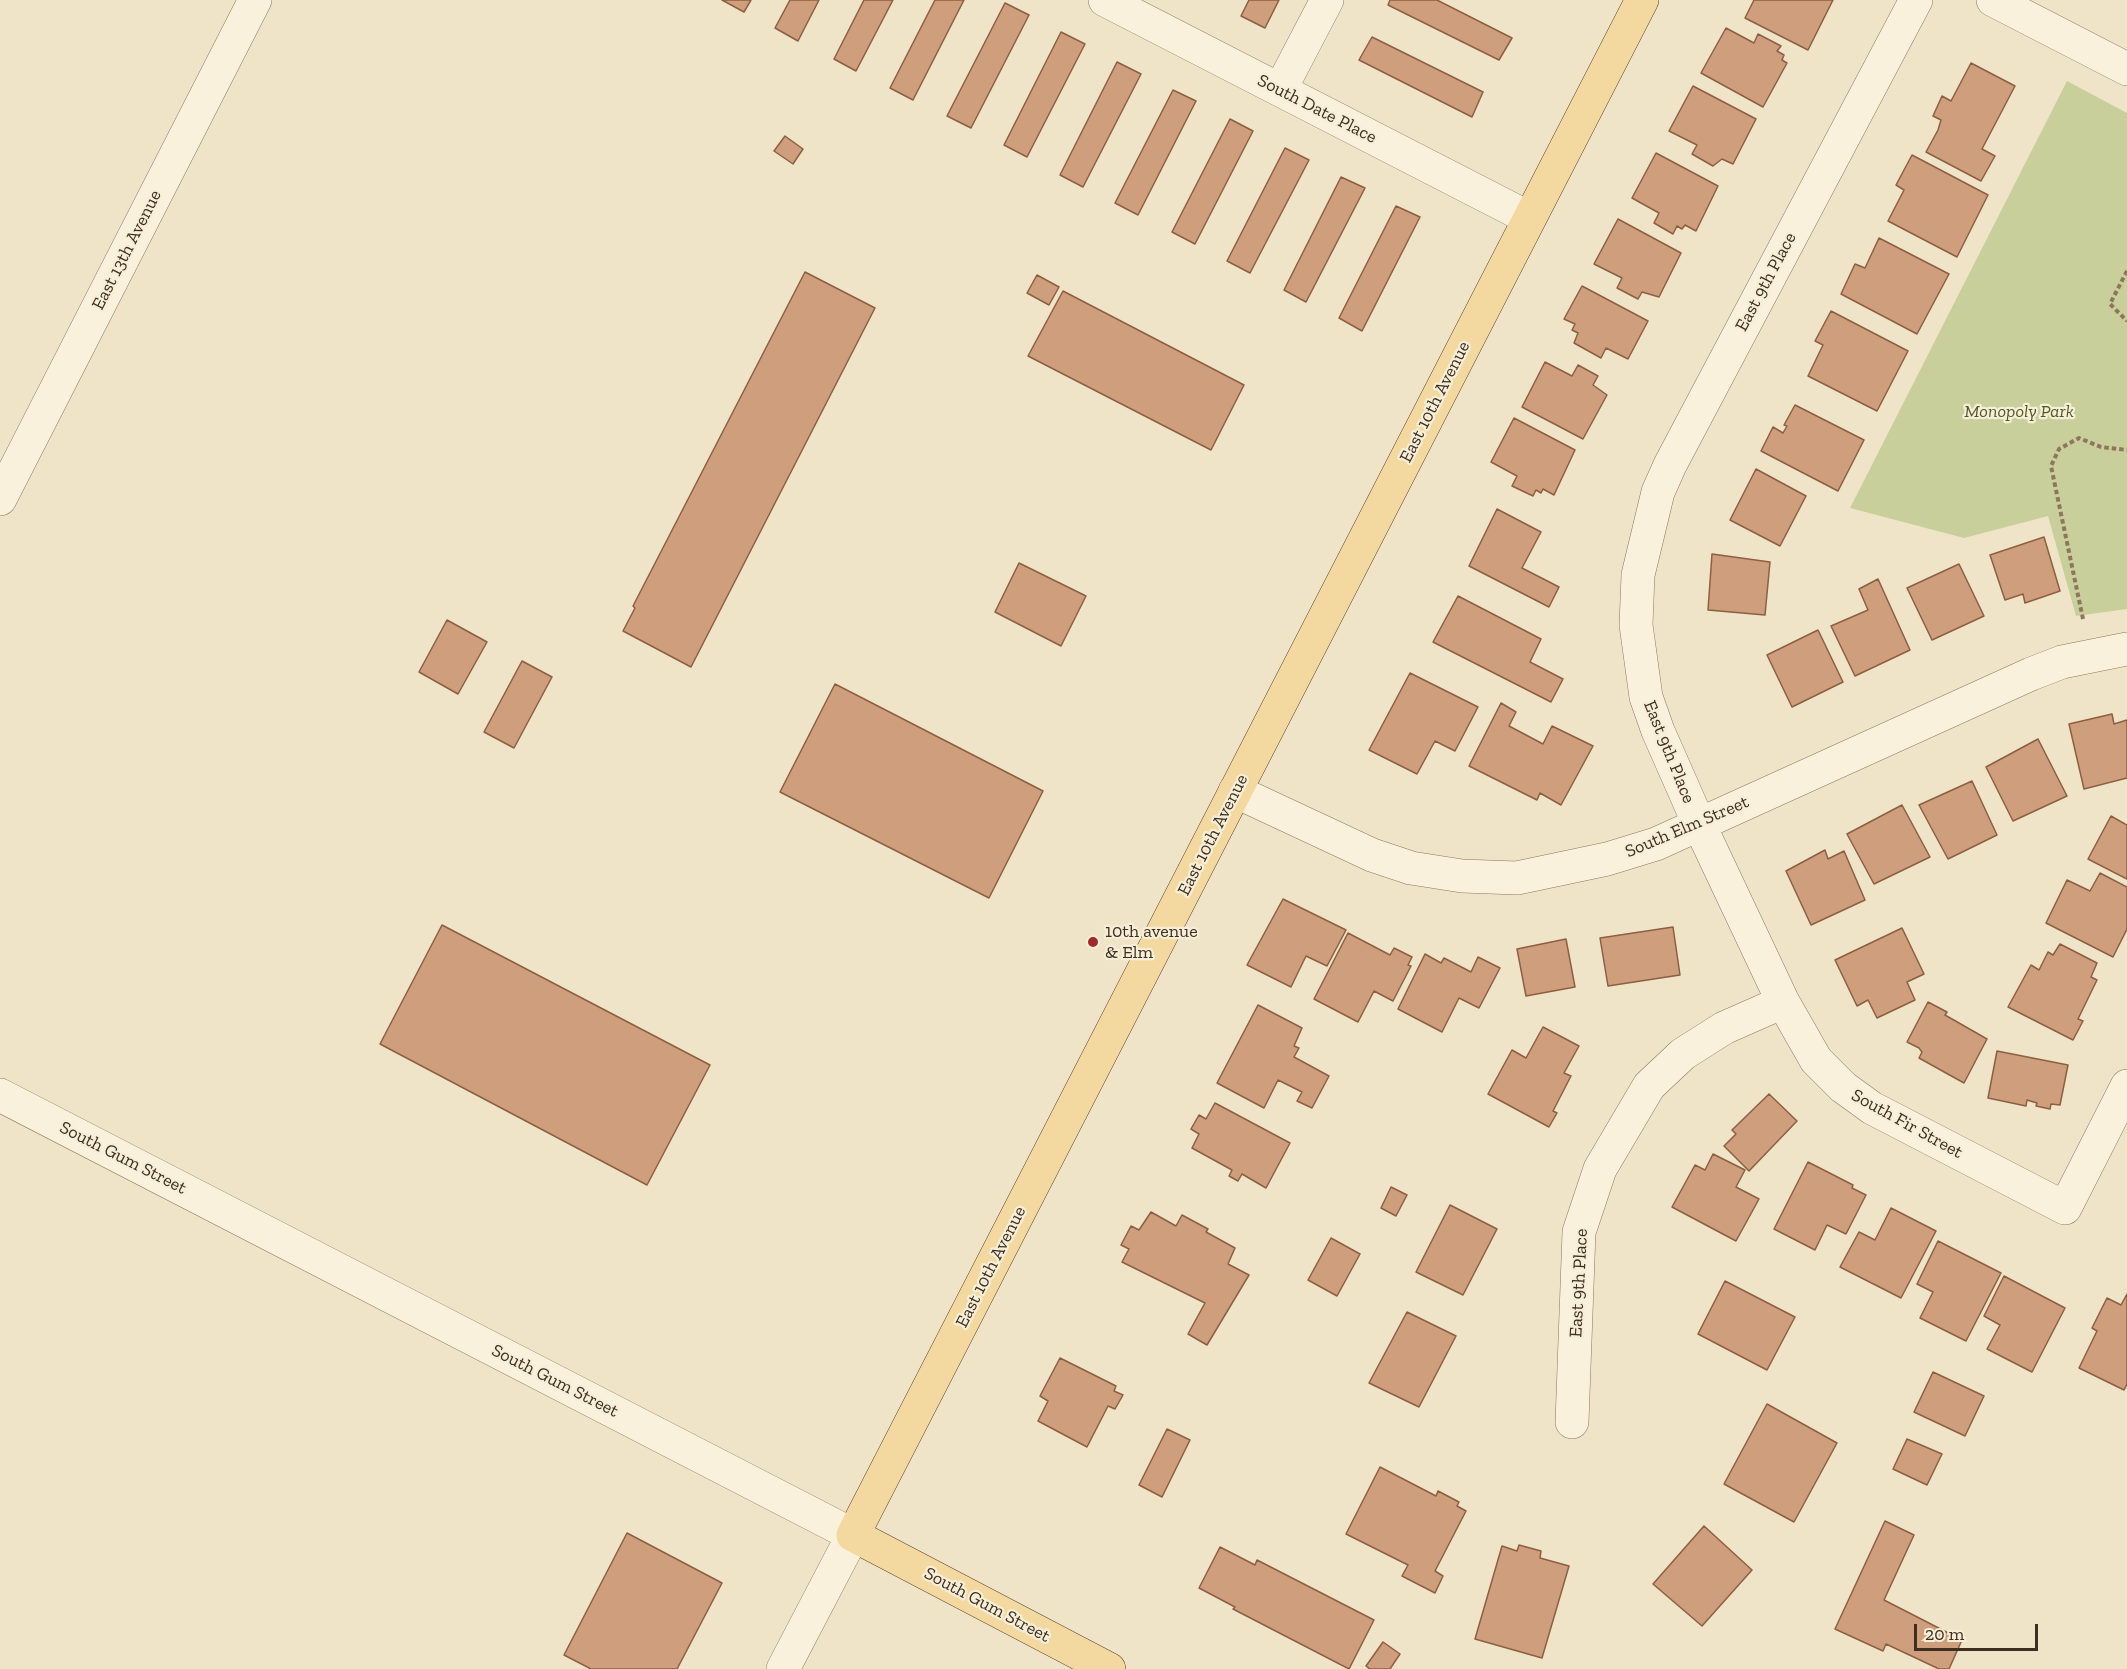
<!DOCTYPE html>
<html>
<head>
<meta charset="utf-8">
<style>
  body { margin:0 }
  #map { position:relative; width:2127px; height:1669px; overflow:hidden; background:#f0e4c8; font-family:"Zilla Slab",serif }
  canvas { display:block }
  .scale { position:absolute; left:1914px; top:1624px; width:124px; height:27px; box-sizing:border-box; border:3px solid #3d2e20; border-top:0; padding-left:8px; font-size:18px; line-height:21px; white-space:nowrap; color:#3d2e20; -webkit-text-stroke:4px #f7eed8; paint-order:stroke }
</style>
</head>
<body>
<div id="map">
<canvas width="2127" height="1669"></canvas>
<div class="scale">20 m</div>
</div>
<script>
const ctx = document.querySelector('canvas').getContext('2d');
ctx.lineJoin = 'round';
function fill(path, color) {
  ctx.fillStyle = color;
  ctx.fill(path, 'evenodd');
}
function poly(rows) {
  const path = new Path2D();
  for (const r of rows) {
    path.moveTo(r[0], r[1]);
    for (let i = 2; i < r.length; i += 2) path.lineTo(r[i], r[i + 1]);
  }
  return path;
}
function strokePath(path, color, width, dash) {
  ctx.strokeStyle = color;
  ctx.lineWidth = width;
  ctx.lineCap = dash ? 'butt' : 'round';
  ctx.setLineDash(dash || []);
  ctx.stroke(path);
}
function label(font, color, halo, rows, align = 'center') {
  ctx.font = font + ' "Zilla Slab",serif';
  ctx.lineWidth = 4.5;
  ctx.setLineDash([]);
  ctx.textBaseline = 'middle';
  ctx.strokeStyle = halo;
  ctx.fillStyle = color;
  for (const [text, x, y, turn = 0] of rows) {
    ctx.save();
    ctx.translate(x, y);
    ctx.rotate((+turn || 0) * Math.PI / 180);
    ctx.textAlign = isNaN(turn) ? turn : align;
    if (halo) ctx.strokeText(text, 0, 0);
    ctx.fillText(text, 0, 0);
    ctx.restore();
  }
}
fill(poly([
  [2067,81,2127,113,2127,609,2076,616,2048,516,1964,538,1850,508]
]), '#c9cf9b');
const building = poly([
  [722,0,751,0,744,12,722,0],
  [790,0,819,0,798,41,775,28,790,0],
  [864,0,893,0,856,71,834,59,864,0],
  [935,0,964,0,913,100,890,88,935,0],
  [1249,0,1279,0,1265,28,1241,16,1249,0],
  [1390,0,1437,0,1512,38,1499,60,1388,5,1390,0],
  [1754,0,1833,0,1808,50,1745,18,1754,0],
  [1005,3,1029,15,971,128,947,116,1005,3],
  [1726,28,1754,43,1758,34,1781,46,1777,51,1784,55,1782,60,1787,63,1763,107,1701,73,1726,28],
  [1061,32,1085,44,1027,157,1004,145,1061,32],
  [1372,37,1483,92,1472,117,1359,60,1372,37],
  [1117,62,1141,74,1083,187,1060,175,1117,62],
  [1971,63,2015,86,1982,149,1995,156,1981,181,1926,152,1938,130,1941,120,1933,116,1942,96,1951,101,1971,63],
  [1693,86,1756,119,1733,164,1722,159,1713,166,1692,154,1697,145,1669,131,1693,86],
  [1173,90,1196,101,1138,215,1115,203,1173,90],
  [1230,119,1253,131,1195,244,1172,232,1230,119],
  [785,136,803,149,793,164,774,151,785,136],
  [1285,148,1309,160,1250,273,1227,261,1285,148],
  [1656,153,1718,186,1696,231,1685,225,1682,229,1677,226,1673,234,1654,223,1659,213,1632,198,1656,153],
  [1912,155,1988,195,1957,257,1888,221,1904,190,1896,185,1912,155],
  [1341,177,1365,188,1306,302,1284,290,1341,177],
  [1396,206,1420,217,1362,331,1339,318,1396,206],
  [1618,219,1681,253,1659,297,1642,292,1638,299,1617,288,1622,278,1594,264,1618,219],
  [1879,238,1949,274,1917,334,1841,294,1855,264,1865,268,1879,238],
  [805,272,875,308,691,667,623,631,635,608,633,606,805,272],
  [1037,275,1059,287,1049,305,1027,293,1037,275],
  [1582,286,1648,321,1628,359,1606,348,1601,358,1574,343,1578,333,1572,330,1575,324,1564,319,1582,286],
  [1063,291,1244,385,1211,450,1028,356,1063,291],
  [1831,311,1908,351,1877,411,1808,376,1823,345,1815,341,1831,311],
  [1545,362,1572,376,1578,365,1598,376,1593,385,1607,395,1583,439,1522,407,1545,362],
  [1795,405,1864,440,1838,491,1761,451,1773,427,1783,433,1787,426,1784,425,1795,405],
  [1514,418,1575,450,1554,495,1543,489,1541,493,1536,490,1533,496,1512,486,1517,476,1491,462,1514,418],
  [1756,469,1806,496,1780,546,1730,520,1756,469],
  [1497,509,1541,532,1522,568,1559,587,1549,607,1469,566,1497,509],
  [2044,537,2060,591,2025,603,2023,594,2005,600,1990,555,2044,537],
  [1712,554,1770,562,1765,615,1708,610,1712,554],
  [1019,563,1086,596,1061,646,995,612,1019,563],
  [1959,564,1984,616,1932,640,1907,588,1959,564],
  [1878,579,1910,650,1855,676,1831,626,1868,610,1859,589,1878,579],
  [1458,596,1541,639,1530,662,1563,679,1551,702,1433,642,1458,596],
  [447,620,487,642,458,694,419,672,447,620],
  [1818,630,1843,682,1792,707,1767,655,1818,630],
  [522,661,552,677,514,748,484,732,522,661],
  [1410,673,1478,707,1455,751,1435,741,1417,774,1369,750,1410,673],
  [835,684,1043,791,989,898,780,792,835,684],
  [1501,703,1516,712,1509,726,1543,744,1552,726,1593,746,1561,805,1540,793,1537,800,1469,766,1501,703],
  [2112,714,2114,724,2127,720,2127,778,2084,789,2069,724,2112,714],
  [2038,739,2067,796,2013,821,1986,767,2038,739],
  [1972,781,1997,835,1948,859,1919,805,1972,781],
  [1902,805,1930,857,1874,884,1847,834,1902,805],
  [2111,816,2127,825,2127,879,2088,859,2111,816],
  [1825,850,1828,859,1844,851,1865,900,1811,925,1786,871,1825,850],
  [2100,873,2127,887,2127,929,2113,957,2046,923,2067,880,2090,891,2100,873],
  [1283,899,1346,930,1327,966,1306,956,1291,987,1247,965,1283,899],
  [442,925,710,1065,647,1185,380,1044,442,925],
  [1673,927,1680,975,1608,986,1600,938,1673,927],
  [1902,928,1924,974,1907,982,1915,1000,1877,1018,1868,1000,1857,1006,1835,960,1902,928],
  [1348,933,1390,955,1394,948,1412,957,1408,965,1411,966,1393,1001,1374,991,1358,1022,1314,999,1348,933],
  [1566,939,1575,987,1526,996,1517,949,1566,939],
  [2060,944,2097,963,2091,977,2097,980,2078,1019,2083,1021,2073,1040,2008,1007,2031,965,2039,970,2048,952,2053,955,2060,944],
  [1425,954,1441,963,1444,958,1471,972,1478,957,1500,968,1479,1008,1459,998,1442,1032,1398,1009,1425,954],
  [1928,1002,1947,1012,1945,1015,1987,1039,1964,1083,1919,1058,1922,1052,1919,1048,1907,1042,1928,1002],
  [1258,1005,1302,1028,1294,1046,1299,1048,1294,1057,1329,1076,1312,1108,1297,1101,1302,1092,1278,1080,1264,1108,1217,1083,1258,1005],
  [1543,1027,1579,1046,1564,1073,1571,1076,1553,1111,1557,1113,1549,1127,1488,1094,1512,1050,1526,1058,1543,1027],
  [1997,1051,2068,1065,2060,1105,2051,1104,2050,1109,2036,1106,2037,1103,2027,1100,2026,1106,1988,1098,1997,1051],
  [1769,1094,1797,1121,1749,1171,1724,1146,1736,1134,1732,1130,1769,1094],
  [1215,1103,1290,1143,1266,1188,1242,1174,1238,1181,1229,1176,1232,1170,1192,1148,1199,1134,1191,1129,1199,1115,1206,1119,1215,1103],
  [1713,1154,1745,1170,1736,1187,1759,1199,1736,1241,1672,1207,1695,1165,1705,1170,1713,1154],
  [1808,1162,1853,1185,1852,1188,1866,1195,1846,1234,1827,1225,1815,1250,1774,1229,1808,1162],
  [1391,1187,1407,1195,1396,1216,1381,1208,1391,1187],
  [1450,1205,1497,1229,1463,1295,1416,1272,1450,1205],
  [1891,1208,1936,1231,1901,1298,1840,1267,1859,1232,1875,1240,1891,1208],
  [1151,1212,1176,1226,1182,1215,1208,1229,1206,1232,1235,1248,1228,1264,1249,1275,1207,1345,1188,1334,1205,1303,1122,1262,1129,1249,1121,1245,1131,1226,1139,1230,1151,1212],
  [1331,1238,1360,1254,1337,1296,1308,1280,1331,1238],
  [1938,1241,2001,1273,1966,1341,1920,1318,1933,1292,1917,1284,1938,1241],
  [2004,1276,2065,1308,2032,1372,1987,1349,2000,1325,1984,1316,2004,1276],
  [1725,1281,1795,1317,1767,1370,1698,1334,1725,1281],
  [2127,1294,2127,1384,2124,1390,2079,1368,2097,1331,2092,1328,2107,1298,2121,1305,2127,1294],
  [1407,1312,1456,1336,1419,1407,1369,1383,1407,1312],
  [1060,1358,1116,1386,1114,1391,1123,1395,1115,1409,1108,1406,1087,1447,1038,1421,1048,1401,1040,1396,1060,1358],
  [1933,1372,1984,1396,1965,1436,1914,1412,1933,1372],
  [1767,1404,1837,1443,1794,1522,1724,1484,1767,1404],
  [1167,1429,1190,1440,1162,1497,1139,1485,1167,1429],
  [1907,1439,1942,1454,1927,1485,1893,1469,1907,1439],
  [1380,1467,1436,1496,1438,1491,1459,1502,1457,1506,1466,1511,1435,1571,1443,1576,1435,1593,1402,1576,1408,1565,1346,1534,1380,1467],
  [1885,1521,1914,1535,1884,1600,1962,1640,1949,1669,1939,1669,1886,1644,1883,1651,1835,1629,1885,1521],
  [1704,1526,1752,1570,1702,1626,1653,1584,1704,1526],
  [627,1533,722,1583,677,1669,591,1669,564,1655,627,1533],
  [1519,1545,1541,1551,1540,1558,1569,1566,1542,1658,1475,1639,1502,1546,1517,1551,1519,1545],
  [1220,1547,1255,1565,1257,1560,1374,1620,1349,1669,1233,1609,1235,1607,1199,1588,1220,1547],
  [1383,1642,1400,1654,1390,1669,1370,1669,1366,1666,1383,1642]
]);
fill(building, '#cf9f7d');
strokePath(building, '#8d5f41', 1.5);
const minor = poly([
  [1105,0,1529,218],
  [1916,0,1670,465,1658,492,1638,575,1636,625,1646,697,1658,731,1699,824,1783,1002,1816,1060,1843,1087,1872,1108,2065,1208,2127,1086],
  [1993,0,2127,69],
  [1280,90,1327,0],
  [0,499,255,0],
  [1235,791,1372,855,1411,868,1462,876,1517,878,1607,859,1656,844,2031,674,2062,662,2127,649],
  [0,1095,853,1535,783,1669],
  [1572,1422,1579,1232,1600,1169,1649,1086,1683,1054,1724,1028,1783,1002]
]);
const major = poly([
  [1109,1669,853,1535,1642,0]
]);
strokePath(minor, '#8d765c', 34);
strokePath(major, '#5b4430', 34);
strokePath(poly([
  [2127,271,2110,304,2127,321],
  [2083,619,2051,466,2059,449,2079,438,2101,447,2127,450]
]), '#8d765c', 4, [4.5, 3]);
strokePath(minor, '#faf1dc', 33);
strokePath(major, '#f3d9a0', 33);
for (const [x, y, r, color] of [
  [1093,942,6,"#9e2a2b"]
]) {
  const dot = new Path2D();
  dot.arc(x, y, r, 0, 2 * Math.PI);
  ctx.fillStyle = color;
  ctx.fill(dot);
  strokePath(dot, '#f7eed8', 2);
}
label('18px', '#3d2e20', '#f7eed8', [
  ["South Date Place",1317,109,27],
  ["East 13th Avenue",127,250,-63],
  ["East 9th Place",1766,282,-62],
  ["East 10th Avenue",1435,402,-63],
  ["East 9th Place",1669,752,68],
  ["South Elm Street",1687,827,-23],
  ["East 10th Avenue",1213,835,-63],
  ["South Fir Street",1907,1124,29],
  ["South Gum Street",123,1158,27],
  ["East 10th Avenue",991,1267,-63],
  ["East 9th Place",1579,1283,-87],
  ["South Gum Street",555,1381,27],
  ["South Gum Street",987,1605,28]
]);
label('italic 18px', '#4d5a26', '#f7eed8', [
  ["Monopoly Park",2019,412]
]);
label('18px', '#3d2e20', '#f7eed8', [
  ["10th avenue",1105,932],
  ["& Elm",1105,953]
], 'left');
</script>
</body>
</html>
